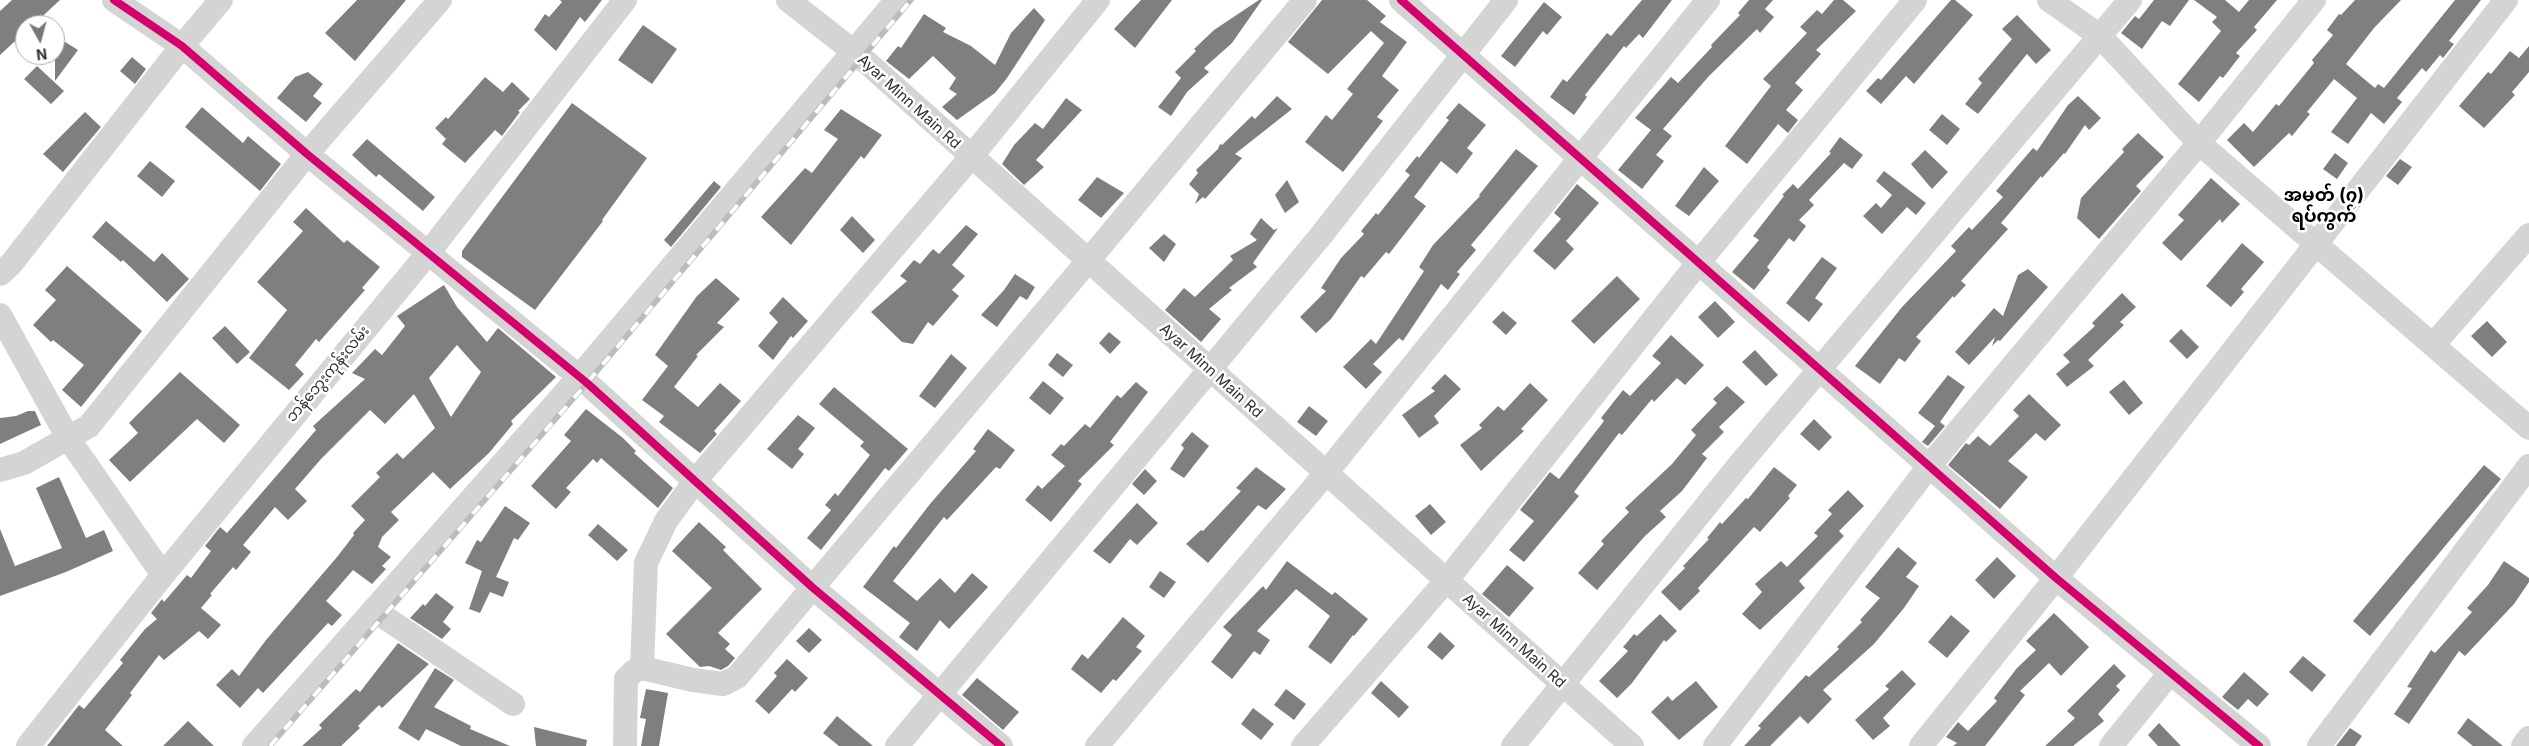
<!DOCTYPE html>
<html>
<head>
<meta charset="utf-8">
<style>
  body { margin:0 }
  #map { position:relative; width:2529px; height:746px; overflow:hidden; background:#fff; font-family:Inter,sans-serif }
  canvas { display:block }
  .north { position:absolute; left:15px; top:15px; width:50px; height:50px; box-sizing:border-box; background:#fff; border:1px solid #acacac; border-radius:50%; rotate:173deg; font-size:14px; font-weight:700; line-height:20px; text-align:center; color:#303030 }
  .north::after { content:''; display:block; margin:auto; width:18px; height:22px; background:#787878; clip-path:polygon(50% 0,100% 100%,50% 72%,0 100%) }
</style>
</head>
<body>
<div id="map">
<canvas width="2529" height="746"></canvas>
<div class="north">N</div>
</div>
<script>
const ctx = document.querySelector('canvas').getContext('2d');
ctx.lineJoin = 'round';
function fill(path, color) {
  ctx.fillStyle = color;
  ctx.fill(path, 'evenodd');
}
function poly(rows) {
  const path = new Path2D();
  for (const r of rows) {
    path.moveTo(r[0], r[1]);
    for (let i = 2; i < r.length; i += 2) path.lineTo(r[i], r[i + 1]);
  }
  return path;
}
function strokePath(path, color, width, dash) {
  ctx.strokeStyle = color;
  ctx.lineWidth = width;
  ctx.lineCap = dash ? 'butt' : 'round';
  ctx.setLineDash(dash || []);
  ctx.stroke(path);
}
function label(font, color, halo, rows, align = 'center') {
  ctx.font = font + ' Inter,"Noto Sans Myanmar",sans-serif';
  ctx.lineWidth = 5;
  ctx.setLineDash([]);
  ctx.textBaseline = 'middle';
  ctx.strokeStyle = halo;
  ctx.fillStyle = color;
  for (const [text, x, y, turn = 0] of rows) {
    ctx.save();
    ctx.translate(x, y);
    ctx.rotate((+turn || 0) * Math.PI / 180);
    ctx.textAlign = isNaN(turn) ? turn : align;
    if (halo) ctx.strokeText(text, 0, 0);
    ctx.fillText(text, 0, 0);
    ctx.restore();
  }
}
fill(poly([
  [12,0,60,0,33,25,25,25,25,32,0,55,0,11],
  [357,0,406,0,355,61,325,33],
  [560,0,602,0,585,22,580,17,556,51,534,30,545,14,549,17,562,2],
  [1141,0,1172,0,1135,48,1114,29],
  [1259,0,1262,0,1232,43,1204,68,1209,72,1187,92,1171,116,1158,107,1181,78,1175,72,1196,51,1194,49,1214,30],
  [1322,0,1367,0,1386,16,1380,22,1407,42,1382,76,1399,90,1377,117,1383,121,1343,172,1305,142,1326,115,1332,120,1353,94,1347,89,1384,43,1371,31,1328,74,1288,42],
  [1642,0,1672,0,1643,38,1639,34,1626,48,1624,46,1585,95,1587,97,1574,115,1550,97,1563,79,1567,82,1607,33,1611,36],
  [1749,0,1773,0,1765,9,1774,17,1760,33,1757,29,1709,76,1663,129,1672,136,1656,155,1664,161,1642,189,1618,170,1651,130,1635,118,1671,77,1678,83,1712,47,1711,45,1740,15,1738,13],
  [1834,0,1843,0,1856,11,1816,50,1821,54,1795,83,1803,90,1786,110,1798,120,1788,133,1778,124,1747,164,1725,146,1771,86,1763,79,1807,33,1800,27,1817,10,1822,14],
  [1951,0,1955,0,1973,15,1914,84,1906,76,1881,104,1866,91,1878,78,1881,80],
  [2154,0,2189,0,2170,26,2162,21,2142,49,2121,33,2135,16,2139,19],
  [2194,0,2225,0,2239,12,2249,0,2277,0,2254,27,2257,30,2236,53,2240,56,2223,78,2220,76,2199,102,2178,84,2221,31,2212,22,2217,17],
  [2355,0,2401,0,2374,28,2346,64,2375,88,2378,84,2384,88,2455,0,2481,0,2449,41,2454,44,2443,58,2440,55,2426,72,2422,68,2397,98,2402,102,2384,124,2371,113,2348,144,2331,132,2357,98,2334,79,2307,112,2310,114,2292,136,2289,133,2254,167,2227,140,2244,123,2253,132,2276,104,2279,106,2314,63,2312,60,2333,35,2327,30,2339,14,2341,15],
  [1544,2,1562,17,1547,35,1543,31,1515,67,1501,56],
  [1034,8,1045,20,1007,78,995,93,957,120,942,107,957,94,949,89,956,78,933,56,909,79,886,61,898,46,901,48,924,14,946,28,943,32,971,46,995,65,1011,33],
  [2017,15,2051,50,2036,64,2027,54,1978,114,1965,104,1982,83,1978,79,2012,39,2002,29],
  [643,25,677,49,652,84,618,60],
  [62,40,78,50,55,81,55,47],
  [2529,46,2529,72,2512,92,2515,95,2484,128,2459,106,2488,72,2491,74,2510,51,2519,58],
  [132,57,146,69,135,84,120,71],
  [37,66,64,91,51,104,24,79],
  [308,72,323,84,313,96,322,103,306,122,277,98,295,77],
  [485,77,503,92,512,82,530,99,518,111,520,112,502,136,495,130,465,163,442,144,446,139,435,128,446,117,448,119],
  [1277,96,1292,109,1235,154,1242,158,1205,199,1203,197,1195,204,1199,194,1189,184,1198,173,1196,170,1218,149,1220,144,1222,145,1252,116,1255,119],
  [2078,96,2101,118,2089,130,2085,125,2065,154,2064,153,2042,178,2041,176,2001,223,2008,229,1961,281,1966,285,1954,298,1953,296,1916,337,1921,341,1905,362,1899,358,1880,384,1855,366,1902,307,1956,251,1951,246,1969,227,1972,230,2003,197,1996,191,2033,148,2037,151,2068,105],
  [1066,98,1082,110,1036,160,1044,167,1024,185,1002,164,1014,145,1035,123,1043,129],
  [572,103,647,158,602,220,603,221,535,310,462,257,462,251],
  [1459,103,1486,125,1467,148,1473,153,1457,174,1441,161,1414,197,1426,206,1389,254,1386,252,1364,278,1361,276,1331,319,1316,333,1300,317,1326,291,1321,288,1341,258,1364,234,1361,231,1376,213,1378,215,1410,175,1405,171,1417,156,1419,158,1449,120,1446,118],
  [202,107,243,143,248,136,281,164,260,191,185,127],
  [841,109,882,135,864,159,861,156,791,245,761,217,805,168,812,173,838,139,824,130],
  [85,112,101,127,63,172,43,154],
  [1942,114,1960,129,1947,145,1929,130],
  [2138,133,2164,157,2136,186,2141,191,2099,239,2077,218,2081,198,2124,152,2122,149],
  [1840,137,1863,155,1852,169,1844,163,1809,200,1814,205,1799,220,1806,226,1794,242,1789,238,1767,267,1770,270,1754,290,1732,272,1759,240,1753,236,1784,196,1782,195,1793,184,1798,189,1831,153,1829,152],
  [367,139,435,197,423,211,379,174,376,177,352,155],
  [1516,149,1538,166,1471,245,1476,250,1457,272,1460,274,1448,290,1441,284,1403,341,1399,338,1373,364,1382,372,1366,389,1343,367,1371,339,1376,344,1424,271,1419,267,1433,245,1480,196,1479,195],
  [1925,150,1948,172,1932,189,1911,164],
  [2335,153,2348,163,2337,179,2323,169],
  [2400,159,2412,167,2398,185,2386,176],
  [150,161,175,181,162,197,137,176],
  [1704,167,1719,181,1689,216,1675,206],
  [1884,171,1926,203,1916,215,1907,207,1882,234,1863,216,1876,203,1881,208,1892,195,1876,181],
  [1097,177,1124,193,1101,218,1078,200],
  [2211,178,2240,204,2222,223,2220,219,2181,261,2162,243,2184,220,2178,215],
  [1287,180,1299,202,1285,213,1275,195],
  [714,181,721,187,671,247,664,240],
  [1577,184,1599,203,1566,241,1574,249,1555,270,1533,251,1561,219,1554,213],
  [306,208,344,243,347,240,380,267,362,288,365,290,319,342,316,339,295,365,304,374,289,390,249,358,287,310,257,282,303,231,293,222],
  [852,216,875,240,863,253,840,230],
  [1261,218,1274,230,1278,228,1253,263,1257,267,1229,288,1232,290,1209,309,1221,319,1201,342,1165,310,1184,288,1195,297,1233,260,1230,256,1257,240,1250,234],
  [106,221,154,262,162,253,189,279,167,302,123,260,121,262,92,237],
  [966,225,978,234,952,265,965,276,952,290,959,296,933,326,928,322,913,344,902,342,871,312,907,281,900,276,914,260,920,264,933,249,939,254],
  [1164,234,1176,244,1164,262,1149,248],
  [2242,243,2264,262,2241,289,2244,292,2231,307,2206,286],
  [1822,257,1837,268,1815,298,1823,304,1809,322,1786,303],
  [67,266,142,331,81,407,62,390,84,365,53,340,51,342,33,325,56,300,45,290],
  [2028,269,2048,287,2000,341,1998,340,1992,346,1995,337,1969,365,1955,352,1994,308,2003,316,2018,275],
  [1015,274,1035,287,1027,300,1020,296,997,327,981,315,1004,290],
  [1617,276,1640,299,1594,344,1571,321],
  [716,278,740,299,717,323,724,327,696,355,698,356,674,387,698,407,720,383,741,401,714,431,717,434,700,453,659,422,664,416,642,400,668,366,655,355,697,296],
  [444,285,457,307,487,342,498,328,556,377,511,421,513,424,489,453,450,489,433,472,391,512,399,520,382,537,378,547,391,557,382,566,386,569,372,584,353,570,326,601,342,615,332,626,328,623,263,693,258,688,240,708,216,685,232,669,239,676,266,640,337,557,354,535,353,533,365,520,351,506,380,477,376,473,397,453,403,459,435,428,414,394,385,424,370,410,321,459,295,489,307,501,288,520,275,507,243,545,251,552,236,570,233,567,210,594,212,595,201,608,221,625,208,639,199,631,164,660,159,655,130,693,132,695,105,730,123,746,47,746,79,705,84,709,123,663,120,660,145,629,157,619,151,613,162,599,164,602,187,575,191,578,211,551,205,546,220,527,227,533,316,430,313,426,365,379,352,373,375,349,382,355,405,326,397,316],
  [457,345,481,372,451,417,429,378],
  [2122,293,2136,307,2120,322,2124,325,2088,360,2094,366,2067,387,2056,374,2070,362,2063,355,2095,326,2092,323],
  [783,297,808,321,793,338,791,336,773,360,758,346,778,322,769,313],
  [1715,301,1735,322,1718,338,1698,317],
  [1503,311,1517,323,1506,335,1492,322],
  [2487,321,2507,342,2492,357,2471,336],
  [225,326,250,352,237,364,212,338],
  [2181,329,2199,347,2187,359,2169,341],
  [1109,332,1121,342,1110,354,1099,343],
  [1671,335,1704,365,1685,385,1677,378,1654,402,1652,399,1622,435,1619,433,1574,492,1579,496,1524,562,1509,550,1534,521,1520,510,1550,472,1559,479,1604,421,1601,418,1623,390,1630,396,1661,363,1652,356],
  [1755,350,1778,375,1766,386,1742,362],
  [1057,353,1073,365,1063,377,1048,365],
  [951,354,967,368,935,408,919,396],
  [180,372,240,425,224,443,197,419,130,482,109,460,138,433,129,423],
  [1445,374,1461,389,1434,416,1439,423,1419,438,1402,415,1435,391,1431,388],
  [1948,375,1965,387,1940,422,1945,426,1928,446,1922,442,1935,426,1918,413],
  [2124,380,2143,403,2129,415,2109,392],
  [1043,381,1064,398,1050,415,1029,398],
  [1136,382,1148,392,1110,442,1114,445,1078,481,1082,484,1051,522,1025,500,1038,485,1042,489,1065,466,1051,455,1061,444,1064,446,1085,424,1090,428,1117,395,1121,398],
  [1530,383,1548,400,1521,429,1524,431,1481,471,1460,445,1482,428,1479,425,1498,406,1504,411],
  [1727,386,1745,402,1719,427,1724,432,1702,454,1707,458,1682,491,1660,511,1666,517,1645,536,1597,590,1578,573,1604,544,1601,541,1629,512,1625,508,1672,464,1696,435,1691,430,1717,403,1713,399],
  [834,387,908,449,889,471,885,468,821,550,807,538,831,510,825,505,835,493,838,496,870,455,860,446,864,442,819,404],
  [2029,394,2061,425,2045,441,2036,433,2008,461,2028,477,2000,509,1948,465,1966,443,1969,445,1978,436,1990,446,2019,416,2013,410],
  [1309,406,1328,421,1316,436,1297,422],
  [586,409,623,438,636,451,634,453,673,488,658,508,601,458,597,463,593,459,566,488,571,492,556,509,531,486,571,441,564,435],
  [28,411,35,411,41,425,0,444,0,418,16,416],
  [798,415,815,428,798,449,804,454,792,469,767,449],
  [1814,419,1832,437,1819,451,1800,434],
  [988,429,1015,450,1000,469,996,467,947,520,944,517,893,581,917,601,940,578,955,593,972,573,988,587,949,629,940,620,917,651,899,637,910,623,863,587,894,546,896,548,930,504,976,451,973,449],
  [1192,432,1209,446,1184,478,1170,469,1184,448,1181,445],
  [2484,465,2501,479,2370,636,2353,621],
  [1256,467,1286,489,1266,510,1258,505,1208,563,1186,544,1201,530,1203,531,1241,491,1236,488],
  [1774,467,1797,485,1788,496,1790,498,1760,532,1754,527,1698,588,1700,591,1680,611,1661,592,1685,568,1683,566,1709,539,1707,538,1720,522,1722,524,1746,498,1748,499],
  [1145,469,1157,481,1144,495,1132,484],
  [59,477,86,538,104,530,113,551,66,572,0,596,0,529,15,566,62,548,36,488],
  [1848,490,1864,506,1839,531,1844,536,1799,581,1805,588,1760,630,1742,614,1762,592,1755,584,1781,561,1787,567,1818,536,1814,533,1832,514,1828,510],
  [1137,503,1158,523,1137,545,1130,539,1110,564,1093,551],
  [1430,504,1446,522,1431,535,1415,516],
  [505,506,530,523,518,540,514,538,496,577,509,582,503,597,490,592,480,613,469,609,482,571,465,563,477,540,481,542],
  [699,522,726,547,723,550,762,589,718,633,730,644,725,649,735,658,728,666,721,670,709,666,700,667,666,634,712,588,672,551],
  [598,524,628,550,617,561,588,535],
  [1898,547,1917,563,1906,577,1919,586,1904,608,1874,644,1823,690,1832,699,1808,724,1800,716,1770,746,1744,746,1761,728,1758,726,1806,675,1809,677,1839,649,1837,647,1862,622,1860,620,1880,598,1865,587],
  [1997,557,2016,576,1994,599,1975,580],
  [1287,561,1332,595,1335,592,1368,619,1354,636,1353,635,1331,664,1308,647,1330,616,1296,589,1257,631,1270,640,1260,655,1254,651,1232,679,1211,662,1232,635,1223,627,1263,586,1266,590],
  [2504,561,2529,578,2529,582,2514,604,2465,656,2459,651,2409,724,2394,714,2412,688,2407,687,2431,650,2435,653,2472,612,2467,608,2488,585],
  [1507,565,1534,588,1509,617,1482,594],
  [1160,571,1176,582,1164,598,1149,587],
  [436,593,454,607,443,622,451,629,442,639,410,618,423,604,425,606],
  [2054,613,2089,647,2061,676,2049,663,2020,691,2025,695,1985,746,1953,746,1957,743,1946,737,1958,722,1968,731,1997,701,1994,698,2017,668,2036,650,2026,641],
  [1660,614,1677,631,1666,642,1664,640,1632,683,1617,698,1599,681,1628,651,1623,647,1634,634,1637,636],
  [1951,615,1970,631,1947,658,1928,642],
  [1123,617,1145,636,1136,647,1142,651,1116,681,1113,679,1101,693,1071,669,1082,654,1088,659],
  [809,628,822,640,809,653,796,641],
  [1440,632,1455,646,1442,660,1427,647],
  [398,643,429,664,382,708,379,705,358,726,360,728,341,746,302,746,322,728,319,725,356,689,360,692],
  [2303,656,2326,675,2312,692,2289,672],
  [787,659,808,678,795,692,792,689,769,714,755,701,777,676,774,673],
  [2114,664,2126,676,2116,686,2120,690,2098,714,2104,721,2073,746,2045,746,2075,718,2067,711],
  [435,668,454,680,434,707,471,726,470,729,510,746,461,746,426,729,419,741,398,728],
  [1902,670,1916,684,1883,718,1890,726,1873,740,1855,720,1889,689,1885,686],
  [2244,672,2269,694,2257,707,2248,699,2238,710,2222,697],
  [977,678,1019,712,1003,730,962,695],
  [1381,681,1409,707,1399,718,1371,693],
  [1696,681,1718,707,1679,740,1651,712,1668,696,1672,701],
  [646,689,668,693,659,746,641,746,646,719,640,718],
  [1286,689,1306,704,1294,720,1274,705],
  [1253,708,1274,724,1261,740,1241,724],
  [837,716,873,746,839,746,823,733],
  [2468,718,2503,746,2473,746,2457,733],
  [188,721,214,746,163,746],
  [2159,723,2181,746,2158,746,2148,735],
  [534,727,587,740,586,746,536,746],
  [2350,728,2362,736,2355,746,2336,746]
]), '#7f7f7f');
strokePath(poly([
  [114,0,182,46,307,154,587,383,812,587,1001,746],
  [788,0,863,59,1632,746],
  [1401,0,2056,578,2259,746],
  [2049,0,2100,36,2199,143,2529,428],
  [0,274,11,264,182,46,221,0],
  [0,315,68,438,163,575],
  [2433,345,2529,235],
  [0,470,24,463,89,426,307,154,440,0],
  [374,610,513,704],
  [642,668,646,563,666,521,695,481,971,157,1098,0],
  [28,746,163,575,429,252,625,0],
  [254,746,579,377,897,0],
  [625,746,626,679,634,671,642,668,693,680,723,684,737,677,1088,261,1305,0],
  [897,746,1319,238,1506,0],
  [1097,746,1326,473,1708,0],
  [1303,746,1446,581,1699,262,1915,0],
  [1513,746,1739,465,2130,0],
  [1715,746,1930,465,2199,143,2314,0],
  [1921,746,2056,578,2506,0],
  [2111,746,2170,673],
  [2319,746,2529,466],
  [2523,746,2529,738]
]), '#d4d4d4', 24);
const rail = poly([
  [270,746,587,383,911,0]
]);
strokePath(rail, '#bcbcbc', 5.5);
strokePath(rail, '#fff', 4, [11]);
strokePath(poly([
  [114,0,182,46,307,154,587,383,812,587,1001,746],
  [1401,0,2056,578,2259,746]
]), '#d6006c', 8);
label('15px', '#303030', '#fff', [
  ["Ayar Minn Main Rd",909,102,42],
  ["Ayar Minn Main Rd",1211,371,42],
  ["ဘန်ဘွေးကုန်းလမ်း",328,374,-50],
  ["Ayar Minn Main Rd",1514,641,42]
]);
label('bold 18px', '#000', '#fff', [
  ["အမှတ် (၇)",2324,196],
  ["ရပ်ကွက်",2324,217]
]);
</script>
</body>
</html>
